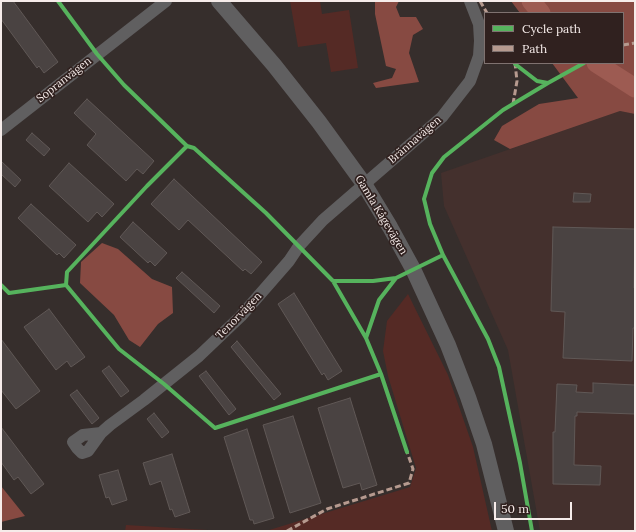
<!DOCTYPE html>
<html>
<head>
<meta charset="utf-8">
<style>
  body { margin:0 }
  #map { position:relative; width:636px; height:532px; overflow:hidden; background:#362e2c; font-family:Lora,serif }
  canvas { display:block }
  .frame { position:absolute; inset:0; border:2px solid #f6ecea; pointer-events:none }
  .legend { position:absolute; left:484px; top:12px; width:140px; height:52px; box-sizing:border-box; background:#30211f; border:1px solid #7f7270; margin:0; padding:5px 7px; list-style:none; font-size:12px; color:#f6ecea }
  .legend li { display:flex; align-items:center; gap:8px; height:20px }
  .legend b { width:20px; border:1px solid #7f7270 }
  .scale { position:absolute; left:494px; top:502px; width:78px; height:18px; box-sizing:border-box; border:2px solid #f6ecea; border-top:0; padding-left:5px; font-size:12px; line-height:14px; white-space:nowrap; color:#f6ecea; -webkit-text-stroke:3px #30211f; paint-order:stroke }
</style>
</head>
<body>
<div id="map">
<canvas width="636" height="532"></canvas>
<div class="frame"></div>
<ul class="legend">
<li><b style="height:5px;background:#56b35d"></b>Cycle path</li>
<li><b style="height:5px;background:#b69a8f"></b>Path</li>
</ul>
<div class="scale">50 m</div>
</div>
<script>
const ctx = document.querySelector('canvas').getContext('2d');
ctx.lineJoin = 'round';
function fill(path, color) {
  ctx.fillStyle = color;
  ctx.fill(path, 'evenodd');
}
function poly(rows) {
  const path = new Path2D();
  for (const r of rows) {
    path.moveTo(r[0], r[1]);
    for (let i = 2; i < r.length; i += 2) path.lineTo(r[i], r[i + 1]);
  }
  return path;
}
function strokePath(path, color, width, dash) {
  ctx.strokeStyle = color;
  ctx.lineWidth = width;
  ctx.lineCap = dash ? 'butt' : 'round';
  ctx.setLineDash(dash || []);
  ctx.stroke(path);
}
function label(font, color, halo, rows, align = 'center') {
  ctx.font = font + ' Lora,serif';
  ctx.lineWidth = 3.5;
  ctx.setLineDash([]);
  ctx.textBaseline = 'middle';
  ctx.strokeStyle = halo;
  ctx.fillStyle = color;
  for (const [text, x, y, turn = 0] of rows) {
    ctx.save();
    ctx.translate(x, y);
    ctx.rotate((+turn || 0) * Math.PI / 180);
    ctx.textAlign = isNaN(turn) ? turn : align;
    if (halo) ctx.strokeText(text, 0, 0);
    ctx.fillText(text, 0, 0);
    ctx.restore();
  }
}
fill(poly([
  [620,111,635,114,635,531,540,531,508,350,444,206,441,173]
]), '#44302d');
fill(poly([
  [290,1,320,1,322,14,349,10,358,68,331,72,326,43,298,47],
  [408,294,448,375,473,447,492,531,266,531,410,487,416,468,388,376,383,351,387,321],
  [126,525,224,531,125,531]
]), '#552a25');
fill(poly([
  [375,1,399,1,396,7,400,17,416,17,423,29,413,35,409,53,419,82,376,88,373,83,392,78,396,69,386,66,375,14],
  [511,1,635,1,635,114,620,111,510,149,494,140,502,126,539,104,578,98,552,63,623,63,623,13,520,13],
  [102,243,118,249,152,279,172,287,173,313,158,324,140,347,129,340,114,315,80,283,81,262],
  [1,486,25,516,1,522]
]), '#874a42');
strokePath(poly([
  [531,1,541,13],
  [596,63,635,88]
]), '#9d5b52', 19);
const building = poly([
  [1,1,13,1,58,62,44,73,39,66,37,68,1,19,1,1],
  [87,99,154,161,143,174,137,169,126,181,87,145,96,134,74,113,87,99],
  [32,133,50,149,44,156,26,140,32,133],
  [1,161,21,180,15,187,1,174,1,161],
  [69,163,114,204,102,217,97,212,88,222,49,186,69,163],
  [174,179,262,262,251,274,245,269,243,271,188,220,179,230,151,204,174,179],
  [574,193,591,194,590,202,573,202,574,193],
  [31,204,76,245,64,258,59,253,57,255,18,218,31,204],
  [133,222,167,253,155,266,150,261,148,263,120,237,133,222],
  [553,227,635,229,634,288,635,288,635,328,633,328,632,361,563,358,565,312,551,311,553,227],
  [182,272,220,306,214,313,176,278,182,272],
  [294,293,342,371,328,380,324,373,322,375,278,304,294,293],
  [49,309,85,357,71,367,67,361,56,370,24,327,49,309],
  [1,339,40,391,16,409,1,390,1,339],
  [237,341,281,394,274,400,231,347,237,341],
  [109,366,129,391,121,397,102,371,109,366],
  [206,371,236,409,229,415,199,376,206,371],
  [593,383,635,385,635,414,577,412,577,416,575,416,574,465,601,466,600,485,553,484,553,432,555,432,557,384,577,385,576,392,593,393,593,383],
  [77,390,99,418,92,424,70,395,77,390],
  [350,398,377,485,362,490,360,483,343,488,318,408,350,398],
  [154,413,169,432,162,438,147,419,154,413],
  [293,416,321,503,290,513,263,425,293,416],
  [1,427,44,484,31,494,18,477,14,480,1,462,1,427],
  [247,429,274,518,254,524,253,520,250,520,224,437,247,429],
  [172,454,190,512,175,517,172,509,170,510,161,481,150,485,143,463,172,454],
  [118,470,127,500,112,505,109,497,106,498,99,475,118,470]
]);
fill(building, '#4a4342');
strokePath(building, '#605856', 1);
strokePath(poly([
  [1,130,166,1],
  [101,433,88,451,82,453,77,448,73,442,83,435,101,433,110,425,144,400,199,356,241,316,289,261,299,246,323,220,442,117,470,81,479,56,480,41,479,24,470,1]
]), '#605f60', 12);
strokePath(poly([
  [219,1,274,65,319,122,364,184,390,227,413,269,448,345,468,397,484,444,506,531]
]), '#605f60', 16);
strokePath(poly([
  [480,1,487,13],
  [623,45,635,43],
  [513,104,517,81,515,63],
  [287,531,327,509,409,483,413,469,406,449]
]), '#b69a8f', 3, [6, 3]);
strokePath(poly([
  [58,1,97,54,124,85,187,146,194,148,266,213,333,281,366,338,381,374,407,452],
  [515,64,537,81,548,83,584,63],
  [333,281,373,281,396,278,443,255],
  [1,285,9,293,66,285,67,272,147,186,187,146],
  [66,285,119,349,164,384,215,428,381,374],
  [366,338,379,300,396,278],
  [532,531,520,463,499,367,488,339,443,255,430,224,424,199,432,173,444,157,503,110,548,83]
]), '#56b35d', 4);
label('11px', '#f6ecea', '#30211f', [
  ["Sopranvägen",64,80,-38],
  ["Brännavägen",415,140,-41],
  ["Gamla Kågevägen",381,215,59],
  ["Tenorvägen",239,316,-46]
]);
</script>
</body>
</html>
